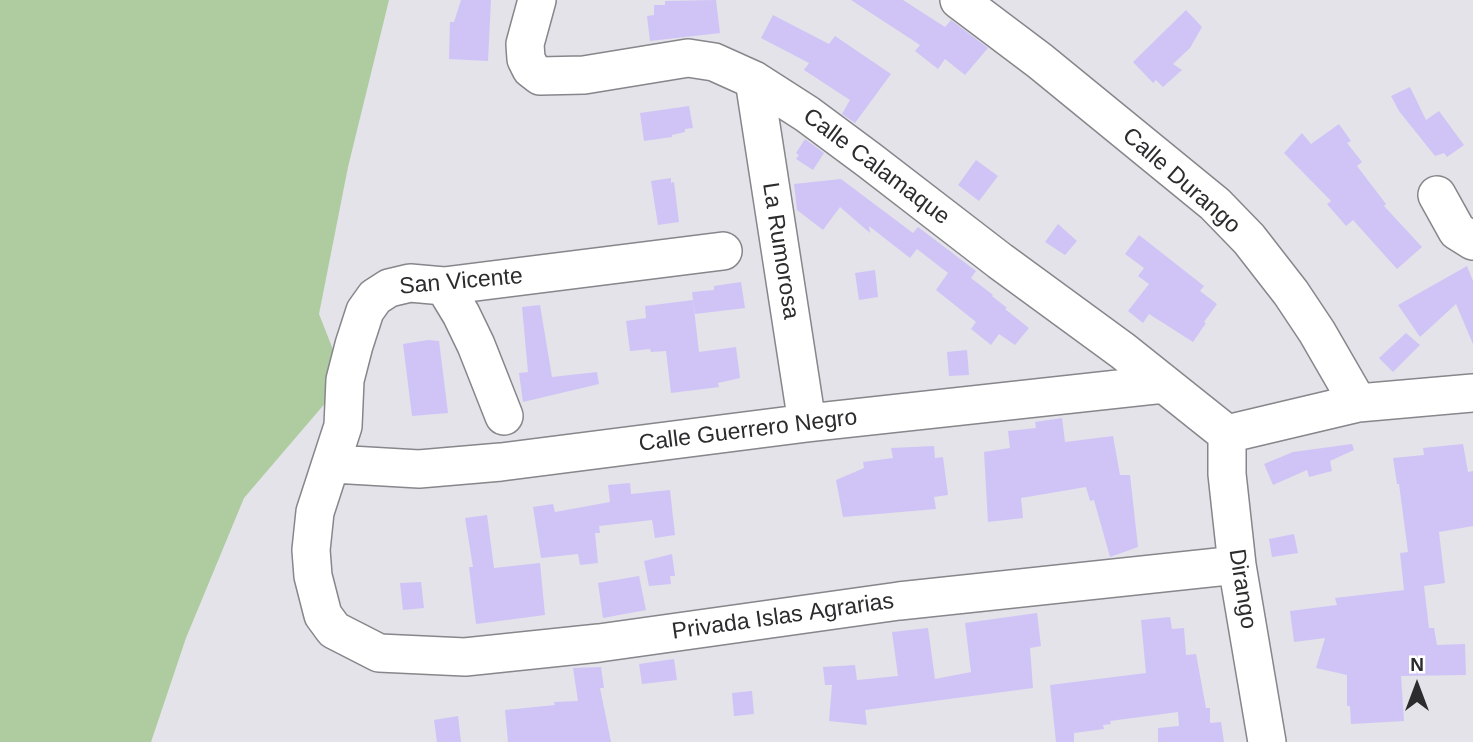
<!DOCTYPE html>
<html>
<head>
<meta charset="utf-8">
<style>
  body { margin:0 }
  #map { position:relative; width:1473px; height:742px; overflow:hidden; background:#e3e3e9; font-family:Arial,sans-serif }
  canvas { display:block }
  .north { position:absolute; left:1382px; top:651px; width:70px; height:70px; -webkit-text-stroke:5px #fff; paint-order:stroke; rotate:0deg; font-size:19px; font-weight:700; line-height:28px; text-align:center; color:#2c2c2e }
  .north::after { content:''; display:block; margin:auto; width:24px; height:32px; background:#2c2c2e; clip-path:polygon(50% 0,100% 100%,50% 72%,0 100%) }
</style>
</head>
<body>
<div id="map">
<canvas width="1473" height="742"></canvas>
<div class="north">N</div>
</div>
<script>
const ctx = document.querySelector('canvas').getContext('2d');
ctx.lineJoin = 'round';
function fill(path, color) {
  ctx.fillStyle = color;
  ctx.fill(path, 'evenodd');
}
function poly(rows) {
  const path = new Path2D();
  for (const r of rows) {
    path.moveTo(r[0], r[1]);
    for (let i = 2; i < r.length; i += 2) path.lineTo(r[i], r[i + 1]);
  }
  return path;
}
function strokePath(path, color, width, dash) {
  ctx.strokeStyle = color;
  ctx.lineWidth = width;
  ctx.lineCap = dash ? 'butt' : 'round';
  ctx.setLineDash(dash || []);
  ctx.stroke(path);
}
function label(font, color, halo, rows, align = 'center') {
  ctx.font = font + ' Arial,sans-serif';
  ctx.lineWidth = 5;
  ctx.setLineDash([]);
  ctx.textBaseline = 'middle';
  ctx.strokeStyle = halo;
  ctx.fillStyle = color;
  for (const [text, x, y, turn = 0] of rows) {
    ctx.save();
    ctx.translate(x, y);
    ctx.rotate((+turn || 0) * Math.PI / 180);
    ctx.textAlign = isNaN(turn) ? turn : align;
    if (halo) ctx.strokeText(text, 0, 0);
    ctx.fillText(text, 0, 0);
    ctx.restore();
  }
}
fill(poly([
  [0,0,389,0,348,167,319,314,345,380,244,498,186,638,151,742,0,742]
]), '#afcca1');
fill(poly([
  [461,0,491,0,488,61,449,59,450,22,454,22],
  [716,0,720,33,650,41,647,16,654,15,654,5,665,5,665,1],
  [851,0,903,0,945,27,951,20,988,48,965,75,945,59,938,69,915,51,920,45],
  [1186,10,1202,27,1190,48,1173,64,1182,70,1163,87,1156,80,1153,83,1133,62],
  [773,15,829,44,835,36,891,74,855,123,842,114,850,100,804,70,809,63,761,38],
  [1410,87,1426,120,1439,111,1464,145,1447,157,1444,153,1435,156,1399,111,1391,96],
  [689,106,693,128,685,129,685,132,672,135,672,137,644,141,640,113],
  [1339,124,1351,141,1347,143,1362,162,1357,166,1386,204,1384,206,1422,247,1397,269,1353,220,1346,226,1327,204,1331,201,1284,153,1302,133,1311,144],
  [805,139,824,153,813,170,796,159,799,155,796,153],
  [976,160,998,176,979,201,958,185],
  [671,178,671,183,674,182,679,222,658,225,651,181],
  [841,179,913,233,918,227,976,271,971,278,993,295,992,296,1007,308,1005,309,1029,328,1015,345,999,334,991,345,971,329,976,322,936,290,948,273,917,249,910,258,869,226,870,233,840,207,823,230,797,210,794,184],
  [1058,224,1077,241,1065,255,1045,242],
  [1139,235,1204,286,1200,291,1217,304,1204,322,1206,323,1193,342,1149,314,1143,323,1128,311,1149,284,1138,276,1144,268,1125,254],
  [1467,266,1473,281,1473,344,1456,304,1420,337,1398,305],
  [875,270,878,297,859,300,855,273],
  [741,282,745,308,695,314,692,292,714,290,714,286],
  [693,300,699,352,736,347,740,378,718,383,719,387,671,393,666,351,651,352,650,349,630,351,626,321,646,318,645,306],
  [540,305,552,377,597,372,599,384,523,402,519,373,528,372,522,307],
  [1406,333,1420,345,1393,372,1379,358],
  [428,340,439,341,448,413,412,416,403,344],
  [967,350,969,375,949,376,947,352],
  [1062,418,1065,442,1113,436,1120,475,1130,475,1138,547,1110,557,1094,500,1090,501,1086,487,1021,498,1023,518,988,522,984,452,1010,448,1008,431,1036,428,1035,422],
  [1352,444,1354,450,1330,461,1332,471,1309,477,1307,470,1273,485,1264,464,1293,452],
  [1463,444,1468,472,1473,471,1473,526,1439,532,1445,583,1424,586,1429,628,1434,628,1437,645,1465,644,1466,675,1401,676,1404,721,1351,724,1350,706,1347,706,1347,675,1316,668,1325,638,1294,642,1290,611,1337,605,1335,598,1404,590,1400,553,1408,552,1399,484,1397,484,1393,458,1424,455,1423,448],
  [934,446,935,458,943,457,948,495,934,497,936,509,843,517,836,480,864,468,863,462,893,458,891,448],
  [630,483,631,494,670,490,675,535,655,538,652,520,599,526,600,533,595,533,598,563,580,565,578,554,541,558,533,507,553,504,555,512,610,502,608,485],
  [487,515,494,568,540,563,545,615,476,624,469,567,473,567,465,518],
  [1294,534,1298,553,1272,557,1269,539],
  [672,554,675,576,670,576,671,584,649,586,644,561],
  [639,576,646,610,603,618,598,583],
  [421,582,424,608,403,610,400,583],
  [1037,613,1041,646,1030,648,1033,688,865,710,867,725,829,721,832,685,825,685,823,667,855,665,857,680,898,676,892,632,928,628,935,679,971,672,965,623],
  [1170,617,1172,629,1184,628,1186,655,1196,654,1206,708,1210,708,1210,723,1221,722,1224,742,1158,742,1158,728,1179,726,1178,712,1110,721,1111,724,1103,725,1104,729,1074,733,1074,742,1056,742,1050,685,1146,673,1141,620],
  [674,659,677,680,642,684,639,664],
  [601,667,604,688,600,688,611,742,508,742,505,710,555,705,554,702,578,701,573,668],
  [752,691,754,714,734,716,732,693],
  [458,716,461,742,437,742,434,720]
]), '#d0c4f7');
const minor = poly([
  [537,0,525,44,526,59,531,69,540,76,584,75,688,58,714,62,754,80,807,114,869,160,1000,261,1123,351,1227,434],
  [959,0,1040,61,1215,204,1249,239,1291,293,1317,332,1358,403],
  [754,80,807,423],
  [1437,195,1457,231,1473,241],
  [723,251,444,286,410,283,389,288,375,297,365,311,354,345,345,380,343,426,315,512,311,550,313,576,323,615,334,630,379,653,465,657,599,643,899,601,1237,565],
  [444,286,461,314,476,345,504,416],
  [1227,434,1227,474,1237,565,1267,742],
  [1227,434,1358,403,1473,393],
  [333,464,419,469,501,462,807,423,1164,384]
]);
strokePath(minor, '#86868b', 40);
strokePath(minor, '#fff', 37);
label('23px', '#2c2c2e', '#fff', [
  ["Calle Calamaque",876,167,37],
  ["Calle Durango",1181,181,41],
  ["La Rumorosa",780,251,81],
  ["San Vicente",461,282,-5],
  ["Calle Guerrero Negro",748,431,-7],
  ["Dirango",1242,589,81],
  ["Privada Islas Agrarias",783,617,-8]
]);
</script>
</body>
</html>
